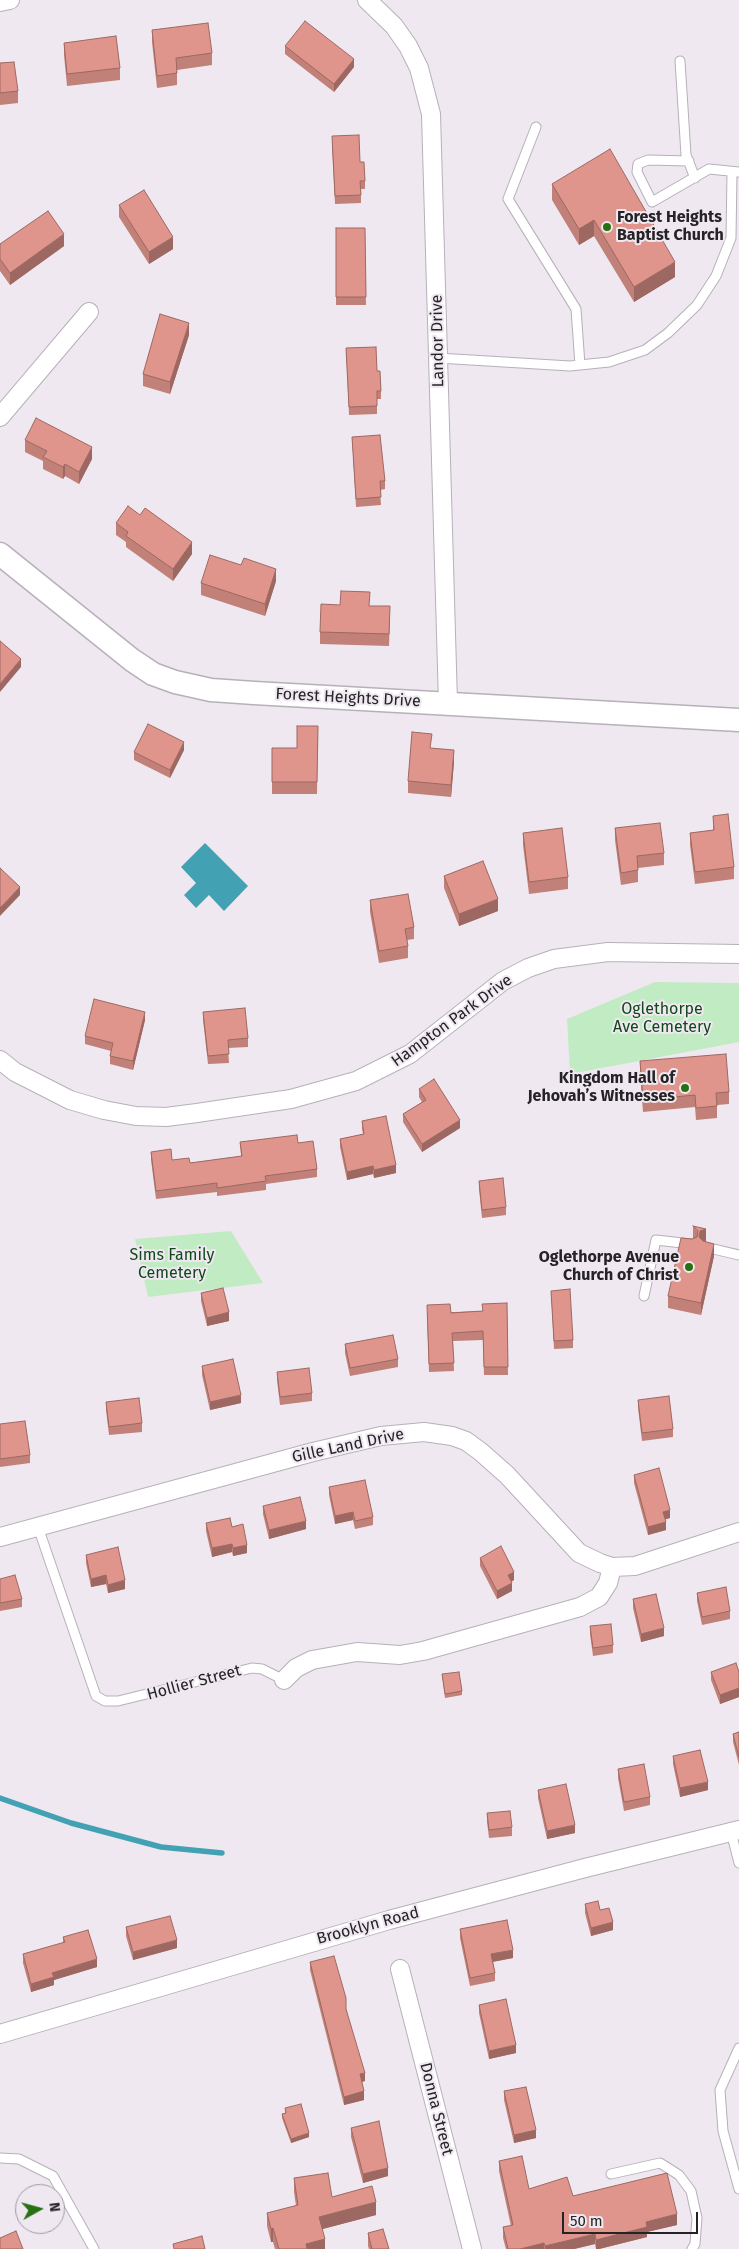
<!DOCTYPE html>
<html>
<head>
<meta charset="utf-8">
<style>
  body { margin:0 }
  #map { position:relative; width:739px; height:2249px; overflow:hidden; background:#efe8f1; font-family:"Fira Sans",sans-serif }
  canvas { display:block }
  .north { position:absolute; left:15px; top:2184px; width:50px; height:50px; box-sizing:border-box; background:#efe8f1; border:1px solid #9e99a0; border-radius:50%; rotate:83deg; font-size:14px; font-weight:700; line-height:20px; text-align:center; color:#252326 }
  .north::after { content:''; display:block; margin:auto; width:18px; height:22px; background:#287112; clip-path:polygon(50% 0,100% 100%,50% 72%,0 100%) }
  .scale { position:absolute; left:562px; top:2212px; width:136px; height:22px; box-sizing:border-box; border:2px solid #252326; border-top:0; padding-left:6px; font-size:15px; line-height:18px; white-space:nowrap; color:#252326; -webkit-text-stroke:4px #efe8f1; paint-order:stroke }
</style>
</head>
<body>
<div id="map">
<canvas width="739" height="2249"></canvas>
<div class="north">N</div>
<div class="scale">50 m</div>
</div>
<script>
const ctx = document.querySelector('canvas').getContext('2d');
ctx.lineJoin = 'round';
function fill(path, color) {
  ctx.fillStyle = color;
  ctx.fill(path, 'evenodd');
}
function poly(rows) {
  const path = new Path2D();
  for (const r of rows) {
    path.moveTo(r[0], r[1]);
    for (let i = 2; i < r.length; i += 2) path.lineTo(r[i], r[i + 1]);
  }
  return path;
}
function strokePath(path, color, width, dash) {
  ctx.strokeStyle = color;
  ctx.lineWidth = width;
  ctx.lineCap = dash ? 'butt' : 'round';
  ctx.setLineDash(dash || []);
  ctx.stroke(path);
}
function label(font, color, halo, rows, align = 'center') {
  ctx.font = font + ' "Fira Sans",sans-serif';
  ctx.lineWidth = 4;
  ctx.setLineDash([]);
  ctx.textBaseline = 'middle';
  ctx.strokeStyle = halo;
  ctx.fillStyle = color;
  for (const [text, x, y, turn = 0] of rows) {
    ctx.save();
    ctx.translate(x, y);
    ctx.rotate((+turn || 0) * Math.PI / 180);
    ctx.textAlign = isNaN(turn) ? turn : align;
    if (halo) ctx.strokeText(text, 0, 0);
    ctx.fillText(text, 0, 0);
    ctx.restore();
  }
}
fill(poly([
  [655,982,739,983,739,1042,570,1074,567,1019],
  [231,1231,263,1283,148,1297,135,1239]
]), '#c1ebc2');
fill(poly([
  [205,843,248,886,224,911,209,895,196,908,184,895,196,883,181,867]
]), '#42a1b3');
strokePath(poly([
  [0,1798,71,1823,161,1847,222,1853]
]), '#42a1b3', 5.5);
const service = poly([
  [680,61,686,155,695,178],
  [536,127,508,199,576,309,580,365],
  [689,161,648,160,638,164,637,172,652,202,709,169,739,172],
  [438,358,570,366,609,362,645,350,668,333,697,305,716,276,731,238,732,172],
  [705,1247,739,1255],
  [644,1296,656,1240,691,1244],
  [38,1527,96,1696,105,1701,118,1701,252,1668,262,1669,284,1680],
  [731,1832,739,1863],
  [739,2048,720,2090,723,2131,739,2189],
  [0,2158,19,2159,53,2176,94,2249],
  [611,2174,660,2163,679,2175,691,2191,697,2218,695,2244,692,2249]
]);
const minor = poly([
  [367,0,394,26,408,46,419,68,431,114,448,703],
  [0,2,10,0],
  [0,417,89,312],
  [0,1060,15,1072,70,1100,104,1110,136,1116,166,1117,197,1113,291,1099,356,1081,410,1054,503,981,528,968,554,959,608,952,739,954],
  [0,1537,313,1452,381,1436,424,1432,452,1436,466,1441,481,1452,507,1475,579,1553,600,1563,612,1567,635,1566,739,1532],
  [284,1680,296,1668,312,1660,357,1652,400,1655,423,1651,580,1607,599,1597,608,1583,612,1567],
  [400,1969,472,2249],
  [0,2034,389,1920,585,1868,739,1830]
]);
const tertiary = poly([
  [0,554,132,660,153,674,175,682,211,690,254,693,739,720]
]);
strokePath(service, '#b7b0b9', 11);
strokePath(minor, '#b7b0b9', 20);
strokePath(tertiary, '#b7b0b9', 25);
strokePath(service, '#fff', 9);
strokePath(minor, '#fff', 18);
strokePath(tertiary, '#fff', 22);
fill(poly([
  [152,30,212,53,212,65,177,70,177,85,157,88,152,42],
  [64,43,120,68,120,80,67,86,64,55],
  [285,46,354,67,334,92,285,54],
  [0,63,18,91,18,103,0,105],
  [332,145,360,162,365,181,365,189,361,189,361,203,335,204],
  [552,184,675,277,634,302,594,236,579,245,552,200],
  [119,205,173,249,149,264,119,217],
  [336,228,365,228,366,305,336,305],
  [0,244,64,246,10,285,0,271],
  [189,335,170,394,143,386,143,374],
  [346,348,377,371,381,391,381,399,377,399,377,414,349,415],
  [352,437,385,481,385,489,380,490,381,505,356,507],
  [25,440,92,459,79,484,65,476,63,479,43,469,43,461,25,452],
  [116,523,192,554,173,581,126,547,126,542,116,535],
  [241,565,276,581,265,616,201,595,201,583],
  [390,618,389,646,320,644,320,632],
  [318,726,317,794,272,794,272,748,297,748],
  [432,748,454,762,451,797,408,793,408,781],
  [184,750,170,778,134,760,134,752],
  [713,816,734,867,734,879,695,884,690,845,690,833,713,830],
  [615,828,664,853,664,865,638,868,638,882,621,885,615,840],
  [523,833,568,877,568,889,529,894,523,845],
  [444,876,498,911,459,926,444,888],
  [370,900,414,927,414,939,407,940,408,946,408,958,379,963,370,912],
  [203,1012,248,1038,248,1047,228,1048,229,1063,208,1064,203,1020],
  [145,1020,133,1070,110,1064,110,1056,111,1051,85,1044,85,1036],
  [640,1061,729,1092,729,1104,717,1105,717,1118,696,1120,695,1107,643,1112,640,1073],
  [419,1089,460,1128,422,1152,403,1122,403,1114,422,1102,419,1097],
  [362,1121,396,1173,374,1178,373,1174,347,1180,340,1147,340,1139,363,1134,362,1129],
  [240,1142,298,1143,317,1169,317,1177,266,1184,266,1190,217,1196,217,1192,156,1199,151,1160,151,1152,172,1160,190,1163,241,1156],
  [479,1181,506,1207,506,1215,482,1218,479,1189],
  [693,1226,706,1241,705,1241,714,1256,701,1315,668,1308,668,1296,692,1239,693,1238],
  [551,1291,573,1340,573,1348,554,1349],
  [201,1293,229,1321,207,1326,201,1301],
  [507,1303,508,1375,484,1375,483,1340,453,1341,454,1371,429,1372,427,1313,483,1311],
  [345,1344,398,1359,398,1367,350,1376,345,1353],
  [202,1366,241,1403,210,1410,202,1375],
  [277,1372,312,1393,312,1401,280,1405,277,1380],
  [638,1400,673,1429,673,1437,642,1441,638,1408],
  [106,1402,142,1423,142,1432,109,1435,106,1410],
  [0,1424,30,1455,30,1463,0,1467],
  [634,1475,670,1518,665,1519,666,1530,648,1535,634,1483],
  [329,1487,373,1517,373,1525,355,1529,353,1520,335,1524,329,1495],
  [263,1506,306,1529,269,1539,263,1514],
  [206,1523,232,1527,247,1553,233,1556,232,1552,212,1557,206,1531],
  [86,1555,125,1589,108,1593,106,1584,91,1587,86,1563],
  [480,1558,514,1580,511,1582,512,1591,497,1599,480,1566],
  [0,1579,22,1599,22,1607,0,1611],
  [697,1593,730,1611,730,1619,702,1625,697,1601],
  [633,1599,664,1636,641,1642,633,1608],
  [590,1626,613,1645,613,1653,593,1656,590,1634],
  [711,1672,739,1672,739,1697,720,1704,711,1680],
  [442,1674,462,1691,462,1695,445,1698],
  [739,1732,739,1765,733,1742,733,1734],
  [673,1756,708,1790,680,1797,673,1764],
  [618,1769,650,1797,650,1805,624,1811,618,1778],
  [538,1790,575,1833,547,1839,538,1798],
  [487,1813,512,1827,512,1836,489,1838,487,1822],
  [585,1904,600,1910,613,1930,591,1936,585,1913],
  [126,1927,177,1948,133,1960,126,1936],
  [460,1929,513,1958,493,1962,495,1973,495,1981,470,1986,460,1938],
  [63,1937,97,1967,54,1980,54,1985,31,1992,23,1963,23,1954,63,1943],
  [310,1962,346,2009,365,2081,362,2082,364,2100,344,2105,310,1970],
  [479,2005,516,2053,489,2059,479,2013],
  [504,2091,536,2138,514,2143,504,2100],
  [285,2108,309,2137,291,2143,282,2118,282,2114,285,2113],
  [351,2128,388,2176,363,2183,351,2137],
  [499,2161,529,2189,573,2196,677,2225,647,2232,647,2237,599,2249,596,2249,595,2244,574,2249,506,2249,503,2238,503,2227,511,2226,499,2171],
  [294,2178,332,2197,376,2215,322,2229,325,2249,275,2249,273,2242,271,2242,267,2226,267,2213,296,2206,294,2192],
  [368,2233,389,2249,369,2249,368,2246]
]), '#c18078');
fill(poly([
  [354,59,354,67,334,92,334,84],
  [594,220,594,236,579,245,579,229],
  [64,234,64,246,10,285,10,273],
  [173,237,173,249,149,264,149,252],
  [675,262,675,277,634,302,634,287],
  [189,323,189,335,170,394,170,382],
  [92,447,92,459,79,484,79,472],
  [65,464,65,476,63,479,63,467],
  [192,542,192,554,173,581,173,569],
  [276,569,276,581,265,616,265,604],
  [21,659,21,667,0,692,0,684],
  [184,742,184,750,170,778,170,770],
  [454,750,454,762,451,797,451,785],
  [20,887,20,895,0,916,0,908],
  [498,899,498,911,459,926,459,914],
  [145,1012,145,1020,133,1070,133,1061],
  [460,1120,460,1128,422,1152,422,1144],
  [396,1165,396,1173,374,1178,374,1170],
  [373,1166,373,1174,347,1180,347,1172],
  [706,1229,706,1241,700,1243,699,1237,700,1231],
  [714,1244,714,1256,701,1315,701,1303],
  [229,1312,229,1321,207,1326,207,1318],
  [241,1395,241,1403,210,1410,210,1402],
  [670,1510,670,1518,663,1520,663,1512],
  [353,1512,353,1520,335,1524,335,1516],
  [306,1521,306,1529,269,1539,269,1530],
  [666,1522,666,1530,648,1535,648,1527],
  [232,1544,232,1552,212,1557,212,1548],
  [247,1545,247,1553,233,1556,233,1548],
  [514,1572,514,1580,508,1583,508,1575],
  [106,1575,106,1584,91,1587,91,1579],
  [125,1580,125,1589,108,1593,108,1585],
  [512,1583,512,1591,497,1599,497,1591],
  [664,1628,664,1636,641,1642,641,1634],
  [739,1688,739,1697,720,1704,720,1695],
  [708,1782,708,1790,680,1797,680,1788],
  [575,1825,575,1833,547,1839,547,1831],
  [613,1922,613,1930,591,1936,591,1928],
  [177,1940,177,1948,133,1960,133,1952],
  [513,1950,513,1958,491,1962,491,1954],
  [97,1959,97,1967,54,1980,54,1985,31,1992,31,1984,52,1973],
  [516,2045,516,2053,489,2059,489,2051],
  [365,2073,365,2081,360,2082,360,2074],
  [364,2091,364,2100,344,2105,344,2097],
  [536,2130,536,2138,514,2143,514,2135],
  [309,2133,309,2137,291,2143,291,2139],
  [388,2168,388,2176,363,2183,363,2174],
  [376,2202,376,2215,319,2230,319,2217],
  [677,2214,677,2225,647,2232,647,2237,599,2249,596,2249,596,2240,646,2222],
  [273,2228,273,2242,271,2242,271,2229],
  [595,2234,595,2244,574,2249,545,2249,545,2246],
  [325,2239,325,2249,306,2249,306,2244],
  [544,2243,544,2249,520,2249]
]), '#9d6862');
const building = poly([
  [305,21,354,59,334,84,285,46,305,21],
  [208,23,212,53,176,58,177,73,157,76,152,30,208,23],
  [116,36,120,68,67,74,64,43,116,36],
  [14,62,18,91,0,93,0,63,14,62],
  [359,135,360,162,364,162,365,181,360,181,361,195,335,196,332,136,359,135],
  [610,149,675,262,634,287,594,220,579,229,552,184,610,149],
  [144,190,173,237,149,252,119,205,144,190],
  [48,211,64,234,10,273,0,259,0,244,48,211],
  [336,228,365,228,366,297,336,297,336,228],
  [160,314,189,323,170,382,143,374,160,314],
  [376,347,377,371,380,371,381,391,377,391,377,406,349,407,346,348,376,347],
  [36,418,92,447,79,472,65,464,63,467,43,457,47,451,25,440,36,418],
  [380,435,385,481,380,481,381,497,356,499,352,437,380,435],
  [128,506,140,515,145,508,192,542,173,569,126,536,128,532,116,523,128,506],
  [210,555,241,565,244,558,276,569,265,604,201,583,210,555],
  [341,591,370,592,369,606,390,606,389,634,320,632,321,604,340,605,341,591],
  [0,641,21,659,0,684,0,641],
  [148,724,184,742,170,770,134,752,148,724],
  [297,726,318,726,317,782,272,782,272,748,297,748,297,726],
  [412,732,432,734,430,748,454,750,451,785,408,781,412,732],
  [728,814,734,867,695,872,690,833,714,830,713,816,728,814],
  [660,823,664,853,637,856,638,870,621,873,615,828,660,823],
  [562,828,568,877,529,882,523,833,562,828],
  [483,861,498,899,459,914,444,876,483,861],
  [0,868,20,887,0,908,0,868],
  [408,894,414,927,405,929,408,946,379,951,370,900,408,894],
  [94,999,145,1012,133,1061,110,1056,113,1043,85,1036,94,999],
  [245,1008,248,1038,228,1040,229,1054,208,1056,203,1012,245,1008],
  [726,1054,729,1092,716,1093,717,1106,696,1108,695,1095,643,1100,640,1061,726,1054],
  [434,1079,460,1120,422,1144,403,1114,426,1100,419,1089,434,1079],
  [386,1116,396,1165,374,1170,373,1166,347,1172,340,1139,364,1134,362,1121,386,1116],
  [297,1135,298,1143,313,1141,317,1169,265,1176,266,1181,217,1188,217,1183,156,1191,151,1152,171,1149,172,1160,189,1158,190,1163,242,1156,240,1142,297,1135],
  [503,1178,506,1207,482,1210,479,1181,503,1178],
  [693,1226,706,1229,700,1231,699,1237,703,1241,714,1244,701,1303,668,1296,681,1238,692,1239,697,1237,698,1231,693,1226],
  [223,1288,229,1312,207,1318,201,1293,223,1288],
  [570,1289,573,1340,554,1341,551,1291,570,1289],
  [507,1303,508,1367,484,1367,483,1331,452,1333,454,1363,429,1364,427,1305,450,1304,451,1313,483,1311,482,1304,507,1303],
  [393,1335,398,1359,350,1368,345,1344,393,1335],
  [233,1359,241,1395,210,1402,202,1366,233,1359],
  [309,1368,312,1393,280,1397,277,1372,309,1368],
  [669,1396,673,1429,642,1433,638,1400,669,1396],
  [139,1398,142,1423,109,1427,106,1402,139,1398],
  [25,1421,30,1455,0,1459,0,1424,25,1421],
  [659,1468,670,1510,663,1512,666,1522,648,1527,634,1475,659,1468],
  [365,1480,373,1517,355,1521,353,1512,335,1516,329,1487,365,1480],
  [300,1497,306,1521,269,1530,263,1506,300,1497],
  [230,1518,232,1527,243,1524,247,1545,233,1548,232,1544,212,1548,206,1523,230,1518],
  [501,1546,514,1572,508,1575,512,1583,497,1591,480,1558,501,1546],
  [118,1547,125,1580,108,1585,106,1575,91,1579,86,1555,118,1547],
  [15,1575,22,1599,0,1603,0,1579,15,1575],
  [726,1587,730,1611,702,1617,697,1593,726,1587],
  [656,1594,664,1628,641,1634,633,1599,656,1594],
  [611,1624,613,1645,593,1648,590,1626,611,1624],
  [736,1663,739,1672,739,1688,720,1695,711,1672,736,1663],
  [459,1672,462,1691,445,1694,442,1674,459,1672],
  [739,1732,739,1757,733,1734,739,1732],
  [700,1750,708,1782,680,1788,673,1756,700,1750],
  [644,1764,650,1797,624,1802,618,1769,644,1764],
  [566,1784,575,1825,547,1831,538,1790,566,1784],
  [510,1811,512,1827,489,1830,487,1813,510,1811],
  [598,1901,600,1910,609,1908,613,1922,591,1928,585,1904,598,1901],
  [170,1916,177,1940,133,1952,126,1927,170,1916],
  [507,1920,513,1950,491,1954,495,1973,470,1978,460,1929,507,1920],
  [88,1930,97,1959,52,1973,54,1977,31,1984,23,1954,65,1942,63,1937,88,1930],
  [334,1956,346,1998,346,2009,365,2073,360,2074,364,2091,344,2097,310,1962,334,1956],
  [506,1999,516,2045,489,2051,479,2005,506,1999],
  [526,2087,536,2130,514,2135,504,2091,526,2087],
  [301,2104,309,2133,291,2139,282,2114,286,2113,285,2108,301,2104],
  [379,2121,388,2168,363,2174,351,2128,379,2121],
  [522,2156,529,2189,567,2177,573,2196,667,2173,677,2214,646,2222,647,2227,596,2240,595,2234,545,2246,544,2243,520,2249,508,2249,503,2227,513,2225,499,2161,522,2156],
  [328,2173,332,2197,372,2186,376,2202,319,2217,325,2239,306,2244,307,2249,279,2249,273,2228,271,2229,267,2213,298,2205,294,2178,328,2173],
  [383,2229,389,2249,372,2249,368,2233,383,2229],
  [16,2231,23,2249,0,2249,0,2238,16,2231],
  [202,2236,205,2249,174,2249,173,2244,202,2236]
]);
fill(building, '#e0958c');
strokePath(building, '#9d6862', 1);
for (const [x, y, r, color] of [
  [607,227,5,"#287112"],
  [685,1088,5,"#287112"],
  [689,1267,5,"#287112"]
]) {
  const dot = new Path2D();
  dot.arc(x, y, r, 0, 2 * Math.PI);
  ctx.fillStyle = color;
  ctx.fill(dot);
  strokePath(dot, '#efe8f1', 2);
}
label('bold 16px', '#252326', '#efe8f1', [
  ["Forest Heights",617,218,"left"],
  ["Baptist Church",617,236,"left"],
  ["Kingdom Hall of",675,1079],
  ["Jehovah’s Witnesses",675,1097],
  ["Oglethorpe Avenue",679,1258],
  ["Church of Christ",679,1276]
], 'right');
label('16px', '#252326', '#efe8f1', [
  ["Landor Drive",438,341,-91],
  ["Forest Heights Drive",348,698,3],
  ["Hampton Park Drive",452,1021,-36],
  ["Gille Land Drive",348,1446,-12],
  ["Hollier Street",194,1683,-15],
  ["Brooklyn Road",368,1926,-15],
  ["Donna Street",436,2109,76]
]);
label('16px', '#104919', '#efe8f1', [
  ["Oglethorpe",662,1010],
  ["Ave Cemetery",662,1028],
  ["Sims Family",172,1256],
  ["Cemetery",172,1274]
]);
</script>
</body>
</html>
